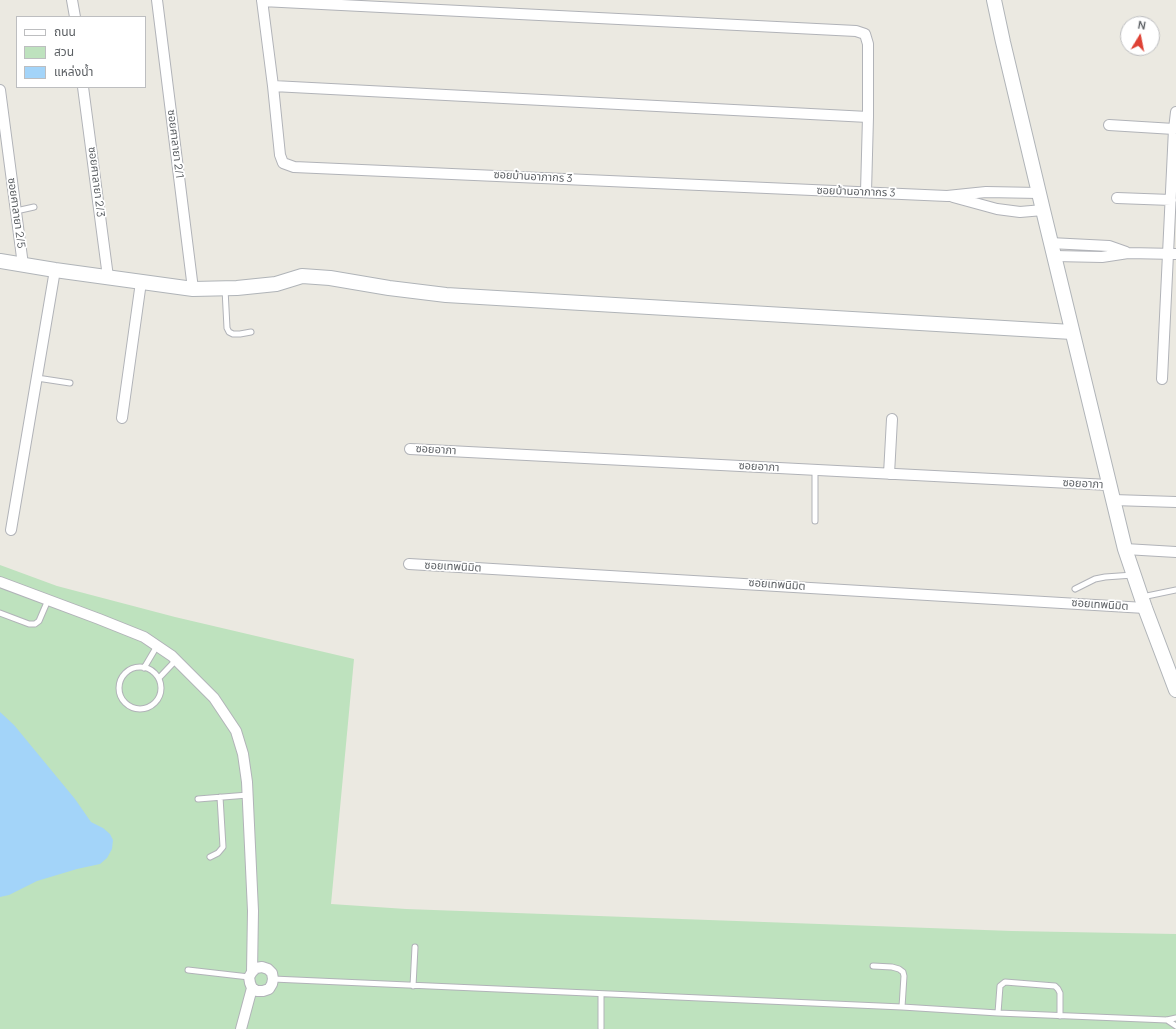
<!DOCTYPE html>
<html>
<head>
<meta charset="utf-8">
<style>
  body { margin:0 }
  #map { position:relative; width:1176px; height:1029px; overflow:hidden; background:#ebe9e1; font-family:Manrope,"Noto Sans Thai",sans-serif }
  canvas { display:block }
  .legend { position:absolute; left:16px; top:16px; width:130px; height:72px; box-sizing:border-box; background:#fff; border:1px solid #bdbec0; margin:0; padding:5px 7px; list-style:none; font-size:12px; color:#595d61 }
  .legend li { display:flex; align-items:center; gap:8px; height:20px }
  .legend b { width:20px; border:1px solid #bdbec0 }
  .north { position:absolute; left:1120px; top:16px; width:40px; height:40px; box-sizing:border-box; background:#fff; border:1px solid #bdbec0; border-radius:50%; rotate:10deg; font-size:11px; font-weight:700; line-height:16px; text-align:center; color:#595d61 }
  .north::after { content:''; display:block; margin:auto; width:14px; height:18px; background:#de4134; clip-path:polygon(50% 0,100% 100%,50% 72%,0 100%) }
</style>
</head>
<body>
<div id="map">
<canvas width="1176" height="1029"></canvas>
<ul class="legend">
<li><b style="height:5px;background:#fff"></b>ถนน</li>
<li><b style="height:11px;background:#bee2be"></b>สวน</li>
<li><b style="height:11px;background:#a3d4f9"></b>แหล่งน้ำ</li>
</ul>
<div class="north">N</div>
</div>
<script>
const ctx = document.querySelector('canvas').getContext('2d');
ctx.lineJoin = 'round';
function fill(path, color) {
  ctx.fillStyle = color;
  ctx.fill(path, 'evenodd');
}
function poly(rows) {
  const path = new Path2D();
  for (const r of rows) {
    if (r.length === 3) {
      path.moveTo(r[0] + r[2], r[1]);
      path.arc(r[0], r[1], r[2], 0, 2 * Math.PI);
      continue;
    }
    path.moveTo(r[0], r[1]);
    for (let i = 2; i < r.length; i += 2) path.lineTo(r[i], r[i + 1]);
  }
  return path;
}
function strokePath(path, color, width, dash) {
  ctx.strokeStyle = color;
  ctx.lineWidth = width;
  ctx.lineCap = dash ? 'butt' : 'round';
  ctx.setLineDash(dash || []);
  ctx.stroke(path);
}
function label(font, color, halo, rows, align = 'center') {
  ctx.font = font + ' Manrope,"Noto Sans Thai",sans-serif';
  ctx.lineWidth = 3.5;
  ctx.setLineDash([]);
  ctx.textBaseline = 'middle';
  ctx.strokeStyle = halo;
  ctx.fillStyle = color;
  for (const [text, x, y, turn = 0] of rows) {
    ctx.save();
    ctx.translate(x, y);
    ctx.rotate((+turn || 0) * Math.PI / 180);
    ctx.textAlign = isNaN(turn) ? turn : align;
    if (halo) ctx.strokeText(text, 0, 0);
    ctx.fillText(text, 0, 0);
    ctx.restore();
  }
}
fill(poly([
  [0,565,57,586,175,617,354,659,331,904,406,909,1012,931,1176,934,1176,1029,0,1029]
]), '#bee2be');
fill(poly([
  [0,712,14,725,75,799,91,822,103,828,110,834,113,840,112,849,107,858,100,864,77,869,37,881,9,895,0,897]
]), '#a3d4f9');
const lane = poly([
  [16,211,34,207],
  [225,289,227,328,229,332,233,334,240,334,251,332],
  [37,378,70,383],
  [815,470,815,521],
  [1075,589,1095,579,1105,577,1133,575],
  [1142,597,1176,590],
  [0,613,29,624,35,624,39,621,48,600],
  [140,688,21],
  [144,668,157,646],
  [159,678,176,660],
  [198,799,248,795],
  [210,857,218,853,223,847,220,797],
  [873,966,892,967,899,969,903,972,904,976,902,1007],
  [188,970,249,977],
  [273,979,902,1007,998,1013,1167,1020,1176,1018],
  [413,986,415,947],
  [601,994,601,1028],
  [998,1013,1000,986,1005,982,1055,986,1058,989,1060,993,1060,1016],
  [1167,1020,1176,1026]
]);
const street = poly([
  [72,0,75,17],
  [157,0,193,289],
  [262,0,273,86,280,155,283,163,294,167,947,196,986,192,1039,193],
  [262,1,856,31,865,34,868,44,868,117,866,192],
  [273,86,868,117],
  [83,87,108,277],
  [0,90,23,265],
  [1109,125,1174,129,1162,379],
  [1174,129,1176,112],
  [953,197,997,209,1020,212,1043,210],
  [1117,198,1171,200],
  [1050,243,1109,246,1126,252],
  [1054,256,1102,257,1128,253,1176,254],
  [122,418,141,282],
  [410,449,1109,485],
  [889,474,892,419],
  [1113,500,1176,502],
  [11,530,55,270],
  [1125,549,1176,552],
  [409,564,1145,608],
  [0,582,99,619,144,637,172,656,214,698,236,731,243,754,247,782,253,911,252,972,249,977,250,983,252,988,257,991,263,991,269,989,272,984,273,979,272,973,268,969,262,967,256,968,252,972],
  [241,1029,252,988]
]);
const secondary = poly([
  [994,0,1003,42,1043,210,1125,549,1145,608,1176,690],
  [0,261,55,270,193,289,237,288,276,284,302,276,330,278,389,288,446,295,1072,332]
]);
strokePath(lane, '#b1b3b8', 7);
strokePath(street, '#b1b3b8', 12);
strokePath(secondary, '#b0b4b8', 16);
strokePath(lane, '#fff', 5);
strokePath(street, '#fff', 10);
strokePath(secondary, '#fff', 14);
label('11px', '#595d61', '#fff', [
  ["ซอยศาลายา 2/1",175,144,83],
  ["ซอยบ้านอาภากร 3",533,177,3],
  ["ซอยศาลายา 2/3",96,182,83],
  ["ซอยบ้านอาภากร 3",856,192,2],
  ["ซอยศาลายา 2/5",16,213,82],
  ["ซอยอาภา",436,450,3],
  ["ซอยอาภา",759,467,3],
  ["ซอยอาภา",1083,484,3],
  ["ซอยเทพนิมิต",453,567,3],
  ["ซอยเทพนิมิต",777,585,4],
  ["ซอยเทพนิมิต",1100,605,4]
]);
</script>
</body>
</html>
